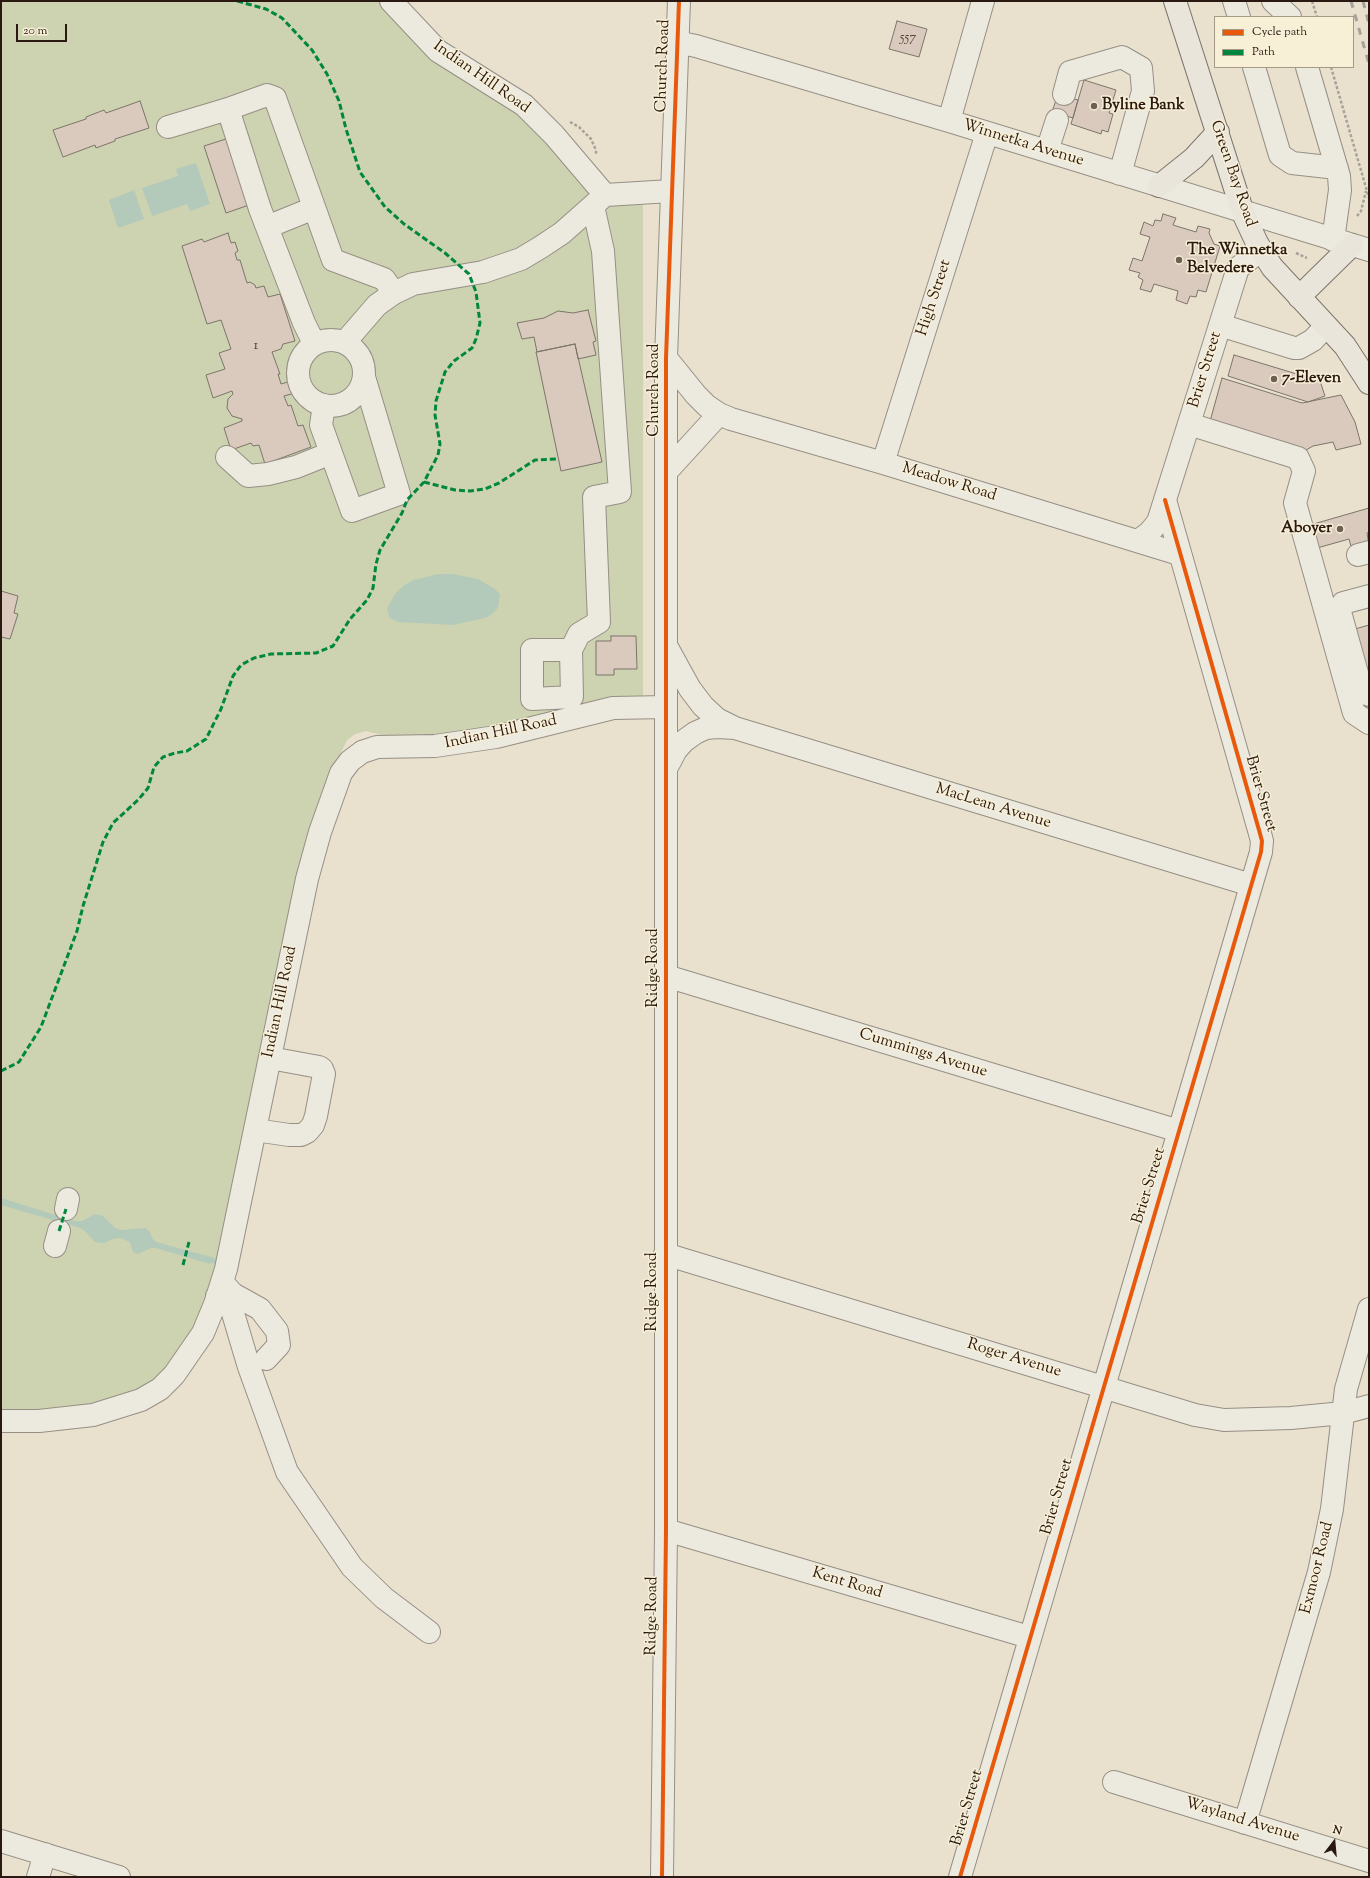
<!DOCTYPE html>
<html>
<head>
<meta charset="utf-8">
<style>
  body { margin:0 }
  #map { position:relative; width:1370px; height:1878px; overflow:hidden; background:#e9e1ce; font-family:"Sorts Mill Goudy",serif }
  canvas { display:block }
  .frame { position:absolute; inset:0; border:2px solid #2a1910; pointer-events:none }
  .legend { position:absolute; left:1214px; top:16px; width:140px; height:52px; box-sizing:border-box; background:#f8efd7; border:1px solid #a69987; margin:0; padding:5px 7px; list-style:none; font-size:12px; color:#2a1910 }
  .legend li { display:flex; align-items:center; gap:8px; height:20px }
  .legend b { width:20px; border:1px solid #a69987 }
  .north { position:absolute; left:1314px; top:1822px; width:40px; height:40px; -webkit-text-stroke:3px #f8efd7; paint-order:stroke; rotate:16deg; font-size:11px; font-weight:700; line-height:16px; text-align:center; color:#2a1910 }
  .north::after { content:''; display:block; margin:auto; width:14px; height:18px; background:#2a1910; clip-path:polygon(50% 0,100% 100%,50% 72%,0 100%) }
  .scale { position:absolute; left:16px; top:24px; width:51px; height:18px; box-sizing:border-box; border:2px solid #2a1910; border-top:0; padding-left:5px; font-size:12px; line-height:14px; white-space:nowrap; color:#2a1910; -webkit-text-stroke:3px #f8efd7; paint-order:stroke }
</style>
</head>
<body>
<div id="map">
<canvas width="1370" height="1878"></canvas>
<div class="frame"></div>
<ul class="legend">
<li><b style="height:5px;background:#e8590c"></b>Cycle path</li>
<li><b style="height:5px;background:#00873e"></b>Path</li>
</ul>
<div class="north">N</div>
<div class="scale">20 m</div>
</div>
<script>
const ctx = document.querySelector('canvas').getContext('2d');
ctx.lineJoin = 'round';
function fill(path, color) {
  ctx.fillStyle = color;
  ctx.fill(path, 'evenodd');
}
function poly(rows) {
  const path = new Path2D();
  for (const r of rows) {
    if (r.length === 3) {
      path.moveTo(r[0] + r[2], r[1]);
      path.arc(r[0], r[1], r[2], 0, 2 * Math.PI);
      continue;
    }
    path.moveTo(r[0], r[1]);
    for (let i = 2; i < r.length; i += 2) path.lineTo(r[i], r[i + 1]);
  }
  return path;
}
function strokePath(path, color, width, dash) {
  ctx.strokeStyle = color;
  ctx.lineWidth = width;
  ctx.lineCap = dash ? 'butt' : 'round';
  ctx.setLineDash(dash || []);
  ctx.stroke(path);
}
function label(font, color, halo, rows, align = 'center') {
  ctx.font = font + ' "Sorts Mill Goudy",serif';
  ctx.lineWidth = 3;
  ctx.setLineDash([]);
  ctx.textBaseline = 'middle';
  ctx.strokeStyle = halo;
  ctx.fillStyle = color;
  for (const [text, x, y, turn = 0] of rows) {
    ctx.save();
    ctx.translate(x, y);
    ctx.rotate((+turn || 0) * Math.PI / 180);
    ctx.textAlign = isNaN(turn) ? turn : align;
    if (halo) ctx.strokeText(text, 0, 0);
    ctx.fillText(text, 0, 0);
    ctx.restore();
  }
}
fill(poly([
  [1,1,379,1,492,95,537,127,586,190,595,198,643,205,643,697,450,737,396,739,366,731,355,734,347,740,339,757,291,907,214,1281,200,1318,180,1354,145,1392,70,1411,1,1413]
]), '#cdd2b0');
fill(poly([
  [196,163,210,204,190,211,187,204,152,216,142,188,178,176,176,169],
  [134,190,144,219,118,228,109,200],
  [438,574,453,574,478,579,495,589,500,594,498,608,492,614,485,618,452,625,398,622,390,618,387,610,389,605,395,594,403,586,414,580],
  [1,1198,75,1221,82,1221,95,1214,103,1216,115,1228,122,1230,145,1228,150,1232,152,1238,156,1242,211,1257,210,1264,156,1248,151,1248,138,1254,133,1252,130,1242,120,1238,112,1239,105,1243,95,1242,85,1231,80,1228,1,1205]
]), '#b3caba');
strokePath(poly([
  [204,1258,218,1262]
]), '#b3caba', 5);
const building = poly([
  [897,21,927,29,919,57,889,49,897,21],
  [1084,80,1116,90,1109,113,1113,114,1108,132,1102,130,1101,134,1071,124,1084,80],
  [1058,94,1078,100,1073,118,1052,112,1058,94],
  [140,101,149,128,115,139,115,141,96,148,95,145,63,157,53,130,86,119,86,117,104,110,106,113,140,101],
  [226,139,249,205,226,213,204,146,226,139],
  [1163,214,1176,218,1173,225,1196,232,1198,226,1210,229,1209,233,1214,244,1220,246,1206,292,1198,290,1196,297,1190,296,1187,304,1176,300,1178,291,1154,284,1151,292,1140,289,1143,280,1138,277,1140,273,1129,270,1133,258,1142,261,1150,237,1140,234,1144,222,1153,226,1155,220,1161,221,1163,214],
  [228,233,231,243,235,242,238,251,235,253,237,260,240,260,247,283,250,282,255,285,256,288,264,286,268,297,280,294,295,341,283,344,281,349,272,352,280,374,278,374,281,384,291,381,295,393,284,396,288,406,291,405,298,426,303,425,311,447,265,464,259,445,253,446,251,443,231,450,224,428,242,421,242,419,232,416,227,408,228,399,233,394,232,391,213,398,206,375,225,369,219,353,231,349,221,320,207,324,182,246,202,239,204,242,228,233],
  [588,310,596,341,593,342,596,355,578,359,575,344,537,352,534,337,522,339,517,323,544,318,558,311,573,313,588,310],
  [575,344,602,462,561,471,536,352,575,344],
  [1234,355,1320,381,1325,396,1308,402,1228,376,1234,355],
  [1222,378,1302,403,1341,395,1355,422,1361,444,1336,450,1333,442,1313,446,1301,453,1209,425,1222,378],
  [1369,508,1369,532,1367,533,1369,545,1352,550,1349,539,1317,548,1310,525,1369,508],
  [1,591,18,596,14,613,18,614,10,639,1,637,1,591],
  [1369,625,1369,674,1363,676,1355,629,1369,625],
  [611,636,636,636,637,669,614,669,614,675,596,675,596,641,611,641,611,636]
]);
fill(building, '#dacabe');
strokePath(building, '#7c756a', 1);
const minor = poly([
  [391,1,438,51,524,105,554,135,605,195],
  [1234,1,1239,17],
  [1273,1,1290,17],
  [676,42,696,46,949,121,1369,250],
  [1254,67,1280,155,1292,163,1337,168],
  [1307,67,1339,176,1340,190,1333,240],
  [1064,94,1070,72,1122,57,1141,68,1143,91,1120,174],
  [228,109,260,209,304,323,314,343],
  [949,121,983,1],
  [168,127,228,109,267,95,275,98,333,260,384,279,394,293],
  [1047,151,1057,120],
  [605,195,671,191],
  [267,227,314,208],
  [1220,325,1294,348,1299,348,1313,340,1326,326],
  [331,373,33],
  [345,342,377,305,394,293,413,284,483,272,521,259,541,247,562,233,605,195],
  [666,358,696,395,707,406,719,414,731,419,883,463,1179,554],
  [324,405,321,425,352,511,399,494,364,377],
  [1189,424,1298,458,1304,471,1295,503,1354,713,1369,723],
  [227,457,248,476,268,474,296,467,331,453],
  [883,463,987,133],
  [667,471,719,414],
  [1138,541,1149,533,1158,522,1238,268,1261,250],
  [1358,555,1369,552],
  [1369,596,1343,603,1340,612,1362,691,1369,695],
  [668,649,690,689,703,706,717,719,735,728,1251,885],
  [571,650,532,650,532,699,572,697,571,650,579,634,599,622,594,497,620,492,603,251,593,206],
  [667,767,676,750,684,741,695,733,706,728,718,727,735,728],
  [666,976,1179,1131],
  [255,1130,289,1135,301,1135,307,1132,313,1125,316,1116,324,1074,322,1069,319,1067,270,1058],
  [66,1209,68,1199],
  [55,1246,59,1231],
  [665,1254,1195,1415,1224,1420,1291,1418,1343,1413,1369,1406],
  [222,1282,233,1294,260,1309,277,1331,279,1345,266,1359],
  [217,1296,232,1310,249,1367,287,1472,352,1567,384,1598,429,1632],
  [1,1421,39,1421,93,1415,141,1400,160,1389,174,1375,203,1333,215,1304,226,1269,307,879,320,832,335,790,341,773,350,761,362,752,377,747,435,746,496,737,613,708,666,707],
  [666,1530,1029,1637],
  [1114,1782,1369,1861],
  [1245,1823,1319,1572,1332,1509,1346,1389,1369,1309],
  [1,1841,119,1877],
  [38,1877,45,1854],
  [662,1877,666,1530,666,358,679,1],
  [960,1877,1261,852,1262,841,1259,830,1165,500]
]);
const major = poly([
  [1175,1,1243,213,1257,243,1272,267,1345,346,1369,383],
  [1159,186,1194,158,1218,132],
  [1299,297,1352,245]
]);
strokePath(minor, '#968f84', 24);
strokePath(major, '#7c756a', 24);
strokePath(poly([
  [1312,1,1317,17],
  [1331,67,1369,198],
  [570,122,579,127,591,139,596,150,596,154],
  [1357,216,1361,211,1366,191],
  [1296,253,1307,258]
]), '#a8a29a', 2.5, [3, 2]);
strokePath(minor, '#ece9df', 22);
strokePath(major, '#eae5da', 22);
strokePath(poly([
  [1351,1,1369,64],
  [1363,1,1369,24]
]), '#a8a29a', 3, [7, 7]);
strokePath(poly([
  [424,482,455,490,470,491,485,489,499,483,535,460,558,459],
  [1,1071,19,1062,41,1027,77,931,83,906,103,842,113,823,138,800,148,788,154,767,163,757,175,753,187,751,206,739,221,709,233,676,241,665,254,658,271,654,316,653,333,646,350,619,367,600,373,588,376,564,380,550,402,513,407,500,424,482,438,455,440,444,435,415,436,401,445,372,454,361,472,348,476,339,480,323,476,292,469,274,445,253,404,224,385,207,360,172,346,129,339,101,327,74,312,50,282,18,266,9,237,1],
  [59,1231,66,1209],
  [183,1265,189,1242]
]), '#00873e', 3, [6, 3]);
strokePath(poly([
  [662,1877,666,1530,666,358,679,1],
  [960,1877,1261,852,1262,841,1259,830,1165,500]
]), '#e8590c', 4);
for (const [x, y, r, color] of [
  [1094,106,4,"#6d5f52"],
  [1179,260,4,"#6d5f52"],
  [1274,379,4,"#6d5f52"],
  [1340,529,4,"#6d5f52"]
]) {
  const dot = new Path2D();
  dot.arc(x, y, r, 0, 2 * Math.PI);
  ctx.fillStyle = color;
  ctx.fill(dot);
  strokePath(dot, '#f8efd7', 1.5);
}
label('14px', '#56453c', null, [
  ["557",908,39],
  ["1",256,347]
]);
label('16px', '#2a1910', '#f8efd7', [
  ["Church Road",664,66,-88],
  ["Indian Hill Road",481,78,35],
  ["Winnetka Avenue",1023,144,17],
  ["Green Bay Road",1232,174,71],
  ["High Street",935,298,-72],
  ["Brier Street",1206,370,-73],
  ["Church Road",655,390,-90],
  ["Meadow Road",949,483,17],
  ["Indian Hill Road",501,733,-12],
  ["Brier Street",1260,794,74],
  ["MacLean Avenue",993,807,17],
  ["Ridge Road",654,968,-90],
  ["Indian Hill Road",281,1002,-78],
  ["Cummings Avenue",923,1054,17],
  ["Brier Street",1150,1186,-73],
  ["Ridge Road",653,1292,-90],
  ["Roger Avenue",1014,1359,17],
  ["Brier Street",1058,1497,-74],
  ["Exmoor Road",1318,1568,-76],
  ["Kent Road",847,1584,17],
  ["Ridge Road",653,1616,-89],
  ["Brier Street",968,1808,-74],
  ["Wayland Avenue",1242,1821,17]
]);
label('bold 16px', '#2a1910', '#f8efd7', [
  ["Byline Bank",1102,106],
  ["The Winnetka",1187,251],
  ["Belvedere",1187,269],
  ["7-Eleven",1282,379],
  ["Aboyer",1332,529,"right"]
], 'left');
</script>
</body>
</html>
